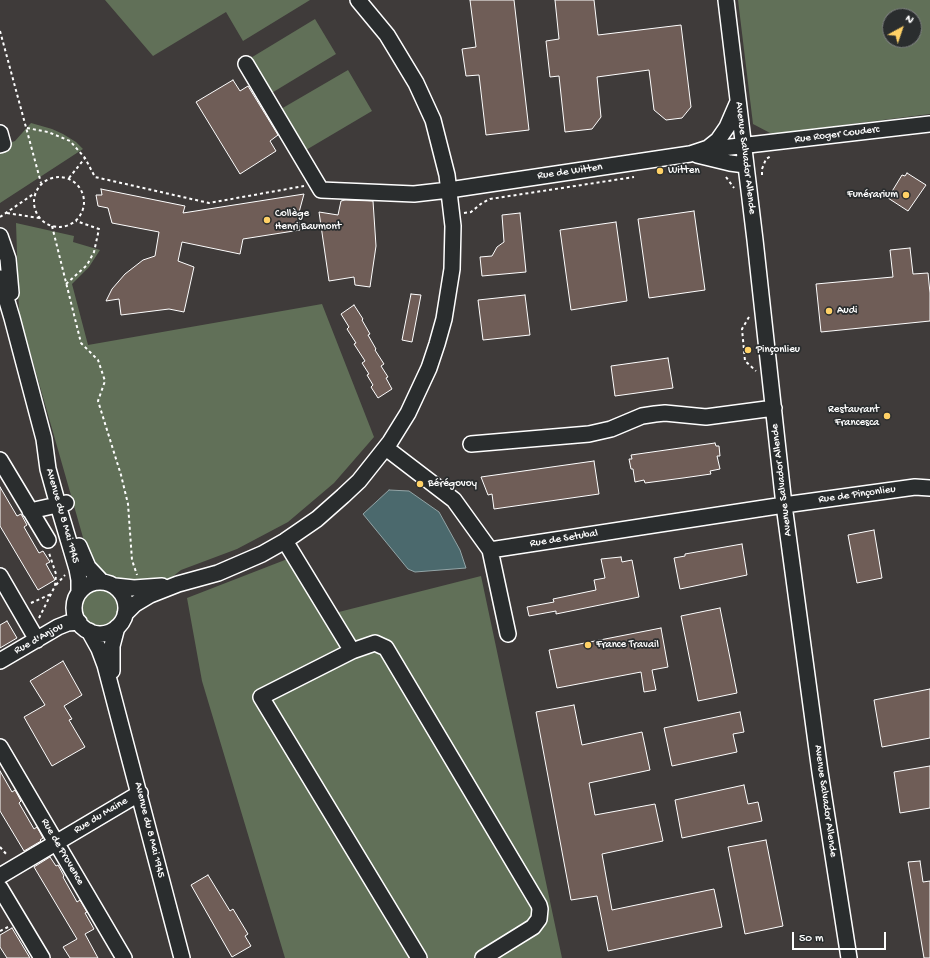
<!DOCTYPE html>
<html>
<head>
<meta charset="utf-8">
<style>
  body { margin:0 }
  #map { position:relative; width:930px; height:958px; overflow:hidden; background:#3f3b3a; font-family:"Gochi Hand",sans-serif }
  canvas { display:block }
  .north { position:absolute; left:882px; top:8px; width:40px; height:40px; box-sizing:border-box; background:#2a2d2e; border:1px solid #7f8182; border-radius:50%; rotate:40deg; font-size:11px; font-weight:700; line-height:16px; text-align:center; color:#fff }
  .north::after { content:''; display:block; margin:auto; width:14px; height:18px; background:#ffd166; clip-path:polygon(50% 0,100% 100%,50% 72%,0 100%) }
  .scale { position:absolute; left:792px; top:932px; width:94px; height:18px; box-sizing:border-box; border:2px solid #fff; border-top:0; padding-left:5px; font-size:12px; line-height:14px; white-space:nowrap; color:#fff; -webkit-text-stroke:3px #2a2d2e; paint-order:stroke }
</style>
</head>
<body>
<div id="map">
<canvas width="930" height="958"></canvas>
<div class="north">N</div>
<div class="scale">50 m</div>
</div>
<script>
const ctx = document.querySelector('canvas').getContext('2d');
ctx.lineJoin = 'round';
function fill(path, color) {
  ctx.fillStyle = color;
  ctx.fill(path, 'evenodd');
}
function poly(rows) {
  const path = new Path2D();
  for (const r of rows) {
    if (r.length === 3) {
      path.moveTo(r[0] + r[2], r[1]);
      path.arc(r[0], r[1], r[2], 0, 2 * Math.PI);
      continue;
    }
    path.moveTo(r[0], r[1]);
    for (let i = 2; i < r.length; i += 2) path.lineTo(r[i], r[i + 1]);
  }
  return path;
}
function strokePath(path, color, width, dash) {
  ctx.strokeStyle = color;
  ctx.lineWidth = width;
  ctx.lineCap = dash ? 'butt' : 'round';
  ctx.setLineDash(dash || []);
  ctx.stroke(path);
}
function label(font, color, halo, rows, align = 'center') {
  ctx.font = font + ' "Gochi Hand",sans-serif';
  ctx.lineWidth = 3.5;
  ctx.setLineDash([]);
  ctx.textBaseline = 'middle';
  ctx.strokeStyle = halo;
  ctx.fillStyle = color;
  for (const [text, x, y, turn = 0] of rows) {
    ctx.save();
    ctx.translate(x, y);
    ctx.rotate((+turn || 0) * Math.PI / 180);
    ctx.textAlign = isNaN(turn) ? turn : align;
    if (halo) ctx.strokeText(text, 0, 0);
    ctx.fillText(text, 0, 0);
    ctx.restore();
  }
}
fill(poly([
  [105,0,310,0,243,41,226,12,153,56],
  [738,0,930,0,930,114,772,134,753,124],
  [890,16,914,16,914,40,890,40],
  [315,19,336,54,270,94,249,59],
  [348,70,372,111,306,150,281,109],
  [31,123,52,129,63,134,76,142,83,149,0,203,0,146,15,141],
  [16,223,74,236,73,242,100,250,89,267,72,284,88,345,322,304,374,437,334,483,288,522,237,549,181,570,167,581,123,580,104,574,90,562,19,313],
  [290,558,327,615,481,576,562,958,285,958,202,681,187,598],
  [100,607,19]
]), '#617058');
const water = poly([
  [389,490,409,491,439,512,460,550,466,568,415,572,408,569,363,514,389,490]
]);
fill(water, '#4b696d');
strokePath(water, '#93a5a7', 1);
const building = poly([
  [470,0,514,0,529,130,486,135,479,75,466,76,462,49,476,47,470,0],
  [555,0,594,0,598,35,681,25,691,107,682,118,666,120,654,110,649,70,597,77,601,117,592,129,565,132,559,76,550,77,546,41,559,39,555,0],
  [233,80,240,91,248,86,278,135,270,141,276,151,240,174,196,102,233,80],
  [907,173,926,185,908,211,888,198,902,175,905,176,907,173],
  [101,189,185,206,183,213,304,194,298,216,300,230,243,239,240,254,182,242,178,261,194,267,184,312,169,309,121,315,119,299,106,301,112,289,125,274,143,260,155,256,159,232,112,223,108,208,98,206,96,195,102,195,101,189],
  [345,200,373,201,376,246,370,287,355,285,354,277,329,281,319,212,338,215,341,201,345,200],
  [694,211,705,290,649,298,638,219,694,211],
  [520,213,526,272,482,276,480,257,492,256,497,247,504,242,502,215,520,213],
  [616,222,627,301,571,310,560,230,616,222],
  [910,248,913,274,928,273,930,293,930,321,821,332,816,284,893,277,890,250,910,248],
  [411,294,421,295,412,342,402,340,411,294],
  [525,295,530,335,483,340,478,300,525,295],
  [354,305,363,319,362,320,370,334,368,335,376,349,375,350,384,364,381,366,388,377,386,378,392,389,378,398,371,387,373,385,367,375,369,374,362,363,365,361,354,344,356,343,347,329,349,327,341,314,354,305],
  [668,358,673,388,615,396,611,366,668,358],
  [715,443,716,446,719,446,720,456,717,456,720,469,710,471,711,474,683,478,645,483,644,480,635,482,633,469,631,469,629,459,632,459,631,455,715,443],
  [594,461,599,494,494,509,492,494,488,495,481,477,594,461],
  [0,487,17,516,21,514,27,525,24,527,39,553,43,551,50,562,46,564,55,580,38,590,0,526,0,487],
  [874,530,882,578,857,583,848,535,874,530],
  [742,544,747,575,680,589,674,558,685,556,685,554,742,544],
  [621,557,622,562,632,560,639,597,556,614,556,611,529,616,527,607,554,602,553,599,596,590,594,580,605,578,601,559,621,557],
  [720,608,737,693,698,701,681,616,720,608],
  [7,621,17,638,0,648,0,625,7,621],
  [661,628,668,667,652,670,656,690,644,692,641,672,557,688,549,650,661,628],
  [63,661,82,695,64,706,72,719,69,720,85,747,52,766,24,717,45,705,30,681,63,661],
  [930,689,930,738,882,747,874,700,930,689],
  [574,705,582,745,642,732,650,770,589,783,595,815,655,804,663,841,602,854,612,910,714,889,722,927,608,951,597,896,571,900,536,712,574,705],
  [740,712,744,732,733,734,737,752,672,766,664,728,740,712],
  [930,766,930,808,900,813,894,772,930,766],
  [0,771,12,792,15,790,21,801,19,803,34,829,37,827,43,838,40,840,41,841,24,851,0,811,0,771],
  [744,785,748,804,758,802,762,821,682,838,675,800,744,785],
  [766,840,783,926,745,934,728,847,766,840],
  [50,857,56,866,58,865,64,876,63,877,77,902,80,900,87,912,85,913,94,929,85,934,98,958,70,958,63,947,77,939,34,867,50,857],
  [920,861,923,882,930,881,930,958,924,958,908,862,920,861],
  [208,875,230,911,233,909,248,934,245,936,251,946,232,957,191,885,208,875],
  [12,928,30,958,7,958,0,947,0,935,12,928]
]);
fill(building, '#6f5d57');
strokePath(building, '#fff', 1);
const minor = poly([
  [726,0,755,240,784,505,820,772,849,958],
  [246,64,321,190,414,194,449,190,690,154,708,148,718,140,727,127,737,104],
  [0,133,3,144,0,145],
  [705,150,930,124],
  [697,155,730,163,745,165],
  [0,236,8,259,11,293],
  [0,278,12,318,44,439,48,469,58,505,77,569,79,580,79,592],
  [471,444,589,434,611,429,642,416,655,414,665,413,706,417,774,408],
  [386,448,454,500,490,550,784,505,915,487,930,488],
  [0,460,48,540],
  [30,511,66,503],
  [285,541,352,651,261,697,419,958],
  [79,546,88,567,102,582],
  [490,550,508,634],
  [0,576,37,640],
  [100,608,26],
  [115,586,134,588,162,586],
  [125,614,135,604,150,595,178,584,218,573,262,554,285,541,317,519,343,496,359,481,390,442,408,413,429,368,437,344,444,319,452,269,453,226,447,175,433,120,416,83,387,35,358,0],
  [89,631,99,649,105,665,182,958],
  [352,651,375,643,386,648,539,905,540,909,539,919,533,927,483,958],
  [0,661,58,627,68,623,79,622],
  [112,671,112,646,117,627],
  [0,747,124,958],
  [0,876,140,793],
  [0,888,42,958]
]);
strokePath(minor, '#fff', 18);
strokePath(poly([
  [0,31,41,183],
  [27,128,48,132,70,141,85,158,95,177,209,203,304,186],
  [762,175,762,169,766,159,771,156],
  [59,202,25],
  [726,177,734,188],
  [69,178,85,158],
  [7,213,39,218],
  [464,213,471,212,482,203,490,199,634,177],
  [0,217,35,193],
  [52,226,81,343,98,360,105,381,98,401,121,475,128,504,132,560,137,575],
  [66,284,87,265,94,252,99,229,76,221],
  [749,317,742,329,745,361,756,371],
  [56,585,65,575],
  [31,603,51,594],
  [39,618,55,586,56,574,49,553],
  [0,847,7,855],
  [0,931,8,927]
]), '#fff', 2, [3, 3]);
strokePath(minor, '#2a2d2e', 15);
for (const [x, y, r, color] of [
  [660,171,4,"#ffd166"],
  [906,195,4,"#ffd166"],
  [267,220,4,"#ffd166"],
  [829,311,4,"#ffd166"],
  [748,350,4,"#ffd166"],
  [887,416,4,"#ffd166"],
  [420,484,4,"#ffd166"],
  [588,645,4,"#ffd166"]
]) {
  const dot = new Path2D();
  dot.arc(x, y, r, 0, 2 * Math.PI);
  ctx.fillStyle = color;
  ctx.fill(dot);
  strokePath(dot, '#2a2d2e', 1.5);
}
label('11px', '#fff', '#2a2d2e', [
  ["Rue Roger Couderc",837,135,-7],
  ["Avenue Salvador Allende",745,158,83],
  ["Rue de Witten",570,172,-8],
  ["Avenue Salvador Allende",782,480,-97],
  ["Rue de Pinçonlieu",857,495,-8],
  ["Avenue du 8 Mai 1945",62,516,74],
  ["Rue de Setubal",564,539,-9],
  ["Rue d'Anjou",39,639,-29],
  ["Avenue Salvador Allende",825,801,82],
  ["Rue du Maine",101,816,-31],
  ["Avenue du 8 Mai 1945",149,830,76],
  ["Rue de Provence",62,852,60]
]);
label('11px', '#fff', '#2a2d2e', [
  ["Witten",668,171],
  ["Funérarium",898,195,"right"],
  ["Collège",275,214],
  ["Henri Baumont",275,227],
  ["Audi",837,311],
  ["Pinçonlieu",756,350],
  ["Restaurant",879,410,"right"],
  ["Francesca",879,423,"right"],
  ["Bérégovoy",428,484],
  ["France Travail",596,645]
], 'left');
</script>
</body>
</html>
